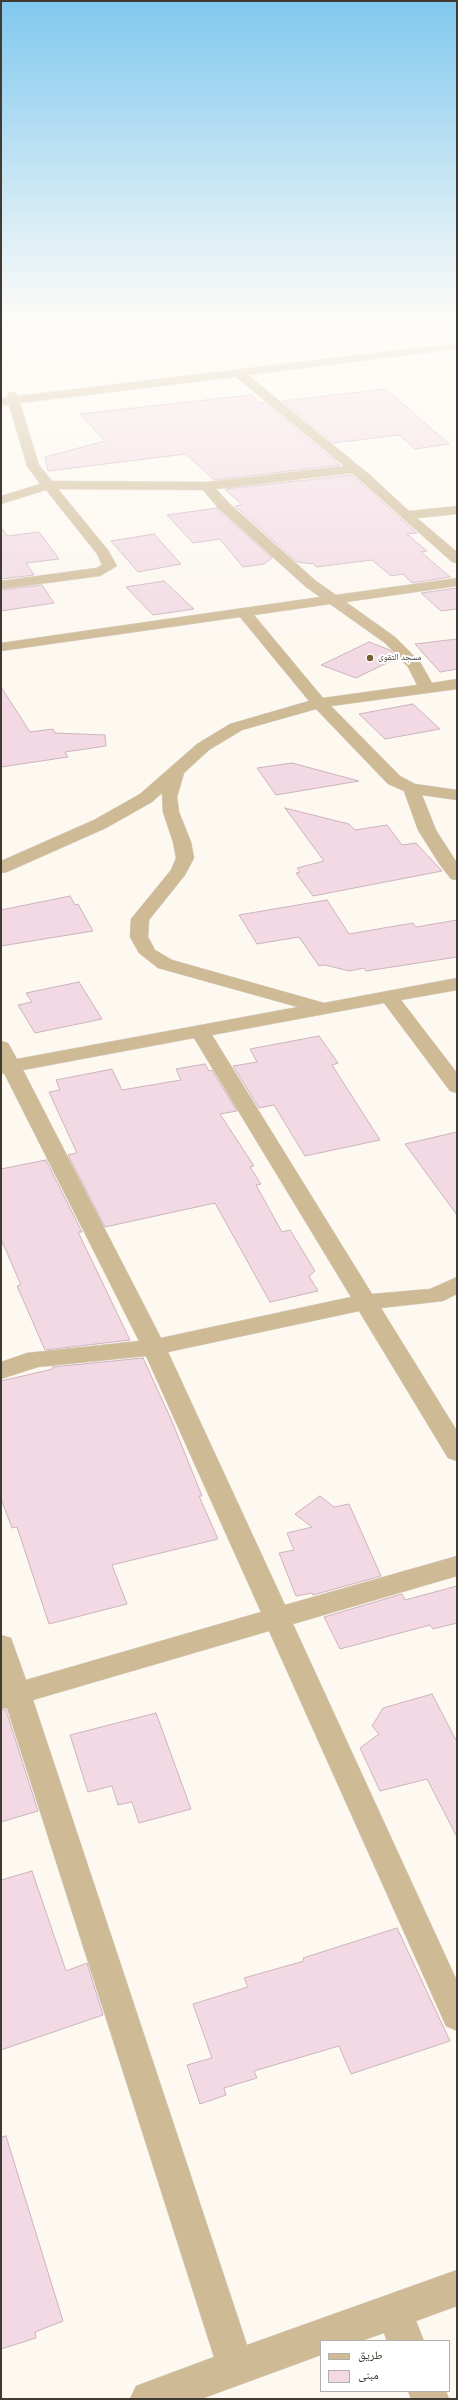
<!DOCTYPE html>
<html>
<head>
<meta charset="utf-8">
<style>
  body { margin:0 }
  #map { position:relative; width:458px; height:2400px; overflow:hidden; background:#fdf8f0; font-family:Helvetica,"Noto Naskh Arabic",sans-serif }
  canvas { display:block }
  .frame { position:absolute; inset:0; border:2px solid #3f3a32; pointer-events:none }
  .legend { position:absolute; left:320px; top:2340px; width:130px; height:52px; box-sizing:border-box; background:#fff; border:1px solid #b2b0ad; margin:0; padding:5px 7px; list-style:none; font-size:12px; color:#3f3a32 }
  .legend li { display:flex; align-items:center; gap:8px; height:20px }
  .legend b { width:20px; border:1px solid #b2b0ad }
</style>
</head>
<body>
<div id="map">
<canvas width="458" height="2400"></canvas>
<div class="frame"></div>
<ul class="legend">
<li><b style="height:5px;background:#cfba96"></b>طريق</li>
<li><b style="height:11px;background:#f2d9e4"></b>مبنى</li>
</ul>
</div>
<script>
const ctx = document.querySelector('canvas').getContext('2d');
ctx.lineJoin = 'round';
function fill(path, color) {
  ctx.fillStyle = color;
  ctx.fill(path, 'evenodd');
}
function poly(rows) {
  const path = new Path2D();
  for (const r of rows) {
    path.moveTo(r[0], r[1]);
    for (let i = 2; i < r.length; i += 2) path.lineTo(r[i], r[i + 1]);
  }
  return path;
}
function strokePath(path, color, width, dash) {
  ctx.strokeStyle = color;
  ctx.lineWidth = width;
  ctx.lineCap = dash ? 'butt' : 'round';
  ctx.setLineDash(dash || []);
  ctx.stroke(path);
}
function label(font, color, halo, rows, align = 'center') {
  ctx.font = font + ' Helvetica,"Noto Naskh Arabic",sans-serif';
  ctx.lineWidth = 4;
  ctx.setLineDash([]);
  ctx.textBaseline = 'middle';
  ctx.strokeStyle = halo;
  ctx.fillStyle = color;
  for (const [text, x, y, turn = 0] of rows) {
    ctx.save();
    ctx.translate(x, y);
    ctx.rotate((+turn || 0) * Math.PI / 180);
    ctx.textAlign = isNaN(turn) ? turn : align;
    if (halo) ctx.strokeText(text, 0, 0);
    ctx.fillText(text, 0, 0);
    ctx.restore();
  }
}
const building = poly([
  [386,389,449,444,415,449,399,435,334,443,282,401,386,389],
  [251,395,260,403,264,402,340,465,214,480,186,454,48,471,45,457,105,441,80,414,251,395],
  [352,475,417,533,407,534,427,551,421,552,450,577,412,583,403,574,391,576,372,560,316,567,314,564,297,562,235,506,242,505,225,489,352,475],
  [217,508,218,510,272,558,264,564,243,567,220,539,193,543,167,515,217,508],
  [1,527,7,536,39,532,59,559,26,563,34,575,1,579,1,527],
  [154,534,181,564,138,572,111,541,154,534],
  [164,581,194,609,153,615,126,587,164,581],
  [42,585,54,603,1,611,1,590,42,585],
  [457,588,457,609,441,611,421,593,457,588],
  [457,639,457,669,440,672,415,644,457,639],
  [369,642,390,650,397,658,356,678,321,665,369,642],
  [1,687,30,732,53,729,55,733,105,735,106,746,65,752,68,757,1,767,1,687],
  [413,704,440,729,385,739,359,714,413,704],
  [292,763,359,781,276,795,257,768,292,763],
  [285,808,349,824,355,830,387,825,402,845,416,843,442,871,313,896,296,873,300,872,297,868,324,861,285,808],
  [70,896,75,905,78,904,93,931,1,946,1,910,70,896],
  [327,900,349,934,413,923,416,927,457,920,457,957,366,971,364,968,349,971,325,965,319,966,299,937,257,944,239,915,327,900],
  [79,982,102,1019,35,1033,18,1005,32,1002,26,993,79,982],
  [319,1036,338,1063,332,1065,380,1140,305,1156,274,1105,259,1108,233,1066,257,1062,250,1049,319,1036],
  [205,1064,209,1071,212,1070,237,1111,220,1114,254,1166,250,1167,261,1184,256,1185,282,1232,290,1230,315,1271,309,1276,318,1291,270,1302,215,1203,105,1227,68,1155,77,1153,49,1092,60,1090,56,1080,112,1069,122,1090,181,1080,176,1069,205,1064],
  [457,1132,457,1215,405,1144,457,1132],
  [46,1160,82,1232,78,1232,130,1340,45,1350,17,1286,21,1285,1,1239,1,1169,46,1160],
  [143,1358,171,1419,202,1496,199,1496,218,1539,112,1565,127,1604,49,1624,17,1527,12,1528,1,1499,1,1381,53,1369,52,1367,143,1358],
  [320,1496,334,1507,349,1504,381,1576,313,1595,312,1593,296,1596,279,1553,294,1550,287,1533,312,1527,295,1514,320,1496],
  [457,1586,457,1623,433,1629,430,1625,340,1649,324,1617,402,1594,405,1600,457,1586],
  [432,1694,457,1742,457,1837,427,1779,380,1791,360,1748,379,1734,372,1726,383,1708,432,1694],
  [1,1710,6,1710,38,1811,1,1822,1,1710],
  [156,1713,191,1809,139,1823,132,1802,118,1805,112,1786,88,1792,70,1735,156,1713],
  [32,1871,66,1971,87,1963,103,2015,1,2050,1,1880,32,1871],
  [397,1928,450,2041,351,2074,339,2046,254,2071,257,2078,224,2088,226,2095,200,2104,187,2065,212,2058,193,2004,248,1987,244,1978,304,1961,303,1958,397,1928],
  [6,2136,63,2321,35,2332,36,2338,1,2349,1,2137,6,2136]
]);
fill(building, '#f2d9e4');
strokePath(building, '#ccb4be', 1);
const minor = poly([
  [457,343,457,349,248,375,370,475,409,511,457,506,457,514,417,518,457,552,457,563,452,562,352,473,216,489,229,503,316,581,336,595,457,578,457,586,346,602,395,637,420,662,432,683,457,679,457,689,331,706,400,776,415,784,457,790,457,800,422,795,436,830,457,863,457,880,451,879,440,865,418,830,404,791,388,784,316,709,242,730,209,750,184,773,177,797,179,812,191,842,194,858,185,875,149,920,148,937,155,950,172,960,324,1003,457,978,457,990,401,1000,457,1073,457,1093,450,1091,384,1003,212,1035,372,1294,430,1289,457,1277,457,1294,443,1301,381,1308,457,1431,457,1461,448,1458,359,1311,168,1352,285,1605,457,1556,457,1576,293,1624,457,1981,457,2031,446,2026,269,1631,33,1700,247,2345,457,2270,457,2306,416,2321,424,2341,387,2341,384,2333,361,2341,321,2341,321,2355,201,2399,130,2399,136,2386,214,2357,7,1708,1,1709,1,1635,11,1638,26,1680,261,1612,146,1356,38,1367,1,1379,1,1362,27,1353,139,1341,4,1073,1,1074,1,1041,8,1043,17,1059,298,1007,158,968,139,953,130,937,131,919,171,870,176,858,173,842,163,812,162,793,152,802,106,828,7,872,1,873,1,861,94,820,140,794,197,744,230,724,309,701,240,617,1,651,1,643,320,597,306,587,219,509,203,490,58,489,108,550,117,566,100,576,1,589,1,581,96,568,102,565,97,554,46,490,1,504,1,496,40,484,27,466,9,405,1,406,1,398,7,398,8,393,12,392,16,393,18,396,457,343],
  [236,377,344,466,207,482,52,481,39,465,20,403,236,377],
  [330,604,385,643,408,667,417,685,323,698,254,615,330,604],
  [194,1038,351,1297,161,1338,23,1070,194,1038],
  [408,2391,446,2391,449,2399,411,2399,408,2391]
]);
strokePath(minor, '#d7d2ca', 1);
fill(minor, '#cfba96');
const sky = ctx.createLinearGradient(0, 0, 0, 655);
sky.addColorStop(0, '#80c8ee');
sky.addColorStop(0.49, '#fefcf8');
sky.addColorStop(1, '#fefcf800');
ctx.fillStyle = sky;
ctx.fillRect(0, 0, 458, 655);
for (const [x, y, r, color] of [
  [370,658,4,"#70612f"]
]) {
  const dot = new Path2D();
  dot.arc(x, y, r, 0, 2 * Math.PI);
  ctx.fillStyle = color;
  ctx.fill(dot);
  strokePath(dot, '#fff', 1.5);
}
label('9px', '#3f3a32', '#fff', [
  ["مسجد التقوى",378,658]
], 'left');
</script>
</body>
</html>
